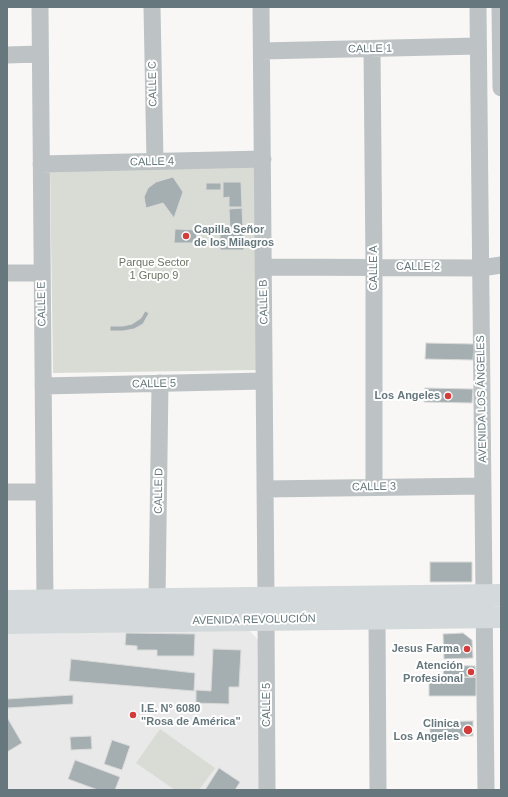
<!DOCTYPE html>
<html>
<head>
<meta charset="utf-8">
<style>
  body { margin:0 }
  #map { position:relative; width:508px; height:797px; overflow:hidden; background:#f8f7f5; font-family:Helvetica,sans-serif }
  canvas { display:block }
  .frame { position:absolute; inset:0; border:8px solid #66787d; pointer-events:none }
</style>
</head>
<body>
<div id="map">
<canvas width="508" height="797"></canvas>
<div class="frame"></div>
</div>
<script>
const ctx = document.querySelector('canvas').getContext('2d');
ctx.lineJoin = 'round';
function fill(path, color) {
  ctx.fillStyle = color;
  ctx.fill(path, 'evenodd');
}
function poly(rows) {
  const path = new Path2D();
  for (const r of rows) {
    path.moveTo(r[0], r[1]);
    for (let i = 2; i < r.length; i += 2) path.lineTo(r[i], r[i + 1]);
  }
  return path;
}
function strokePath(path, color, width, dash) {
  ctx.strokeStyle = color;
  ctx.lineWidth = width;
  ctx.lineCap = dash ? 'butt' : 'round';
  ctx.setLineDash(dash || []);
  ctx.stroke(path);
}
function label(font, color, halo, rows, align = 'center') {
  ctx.font = font + ' Helvetica,sans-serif';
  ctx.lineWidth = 4;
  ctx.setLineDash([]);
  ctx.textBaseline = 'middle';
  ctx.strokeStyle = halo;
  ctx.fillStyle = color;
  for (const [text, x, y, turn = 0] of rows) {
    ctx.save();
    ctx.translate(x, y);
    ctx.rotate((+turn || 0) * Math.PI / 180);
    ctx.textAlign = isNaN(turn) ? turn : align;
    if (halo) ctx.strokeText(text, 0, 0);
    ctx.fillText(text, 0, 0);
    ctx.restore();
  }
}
fill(poly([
  [249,630,258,640,259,790,7,790,7,634]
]), '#e8e9e8');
fill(poly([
  [254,165,258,370,53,373,50,169],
  [160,729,215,768,199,790,175,790,136,763]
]), '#d9dcd5');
const building = poly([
  [173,177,183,192,174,218,163,203,146,208,144,197,148,188,156,182,173,177],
  [223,182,241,182,242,207,229,207,229,197,223,198,223,182],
  [206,183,221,183,221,190,206,190,206,183],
  [242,208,243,227,230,228,229,209,242,208],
  [175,229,197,230,196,243,174,243,175,229],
  [244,229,244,250,220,250,220,230,244,229],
  [145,311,149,313,143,324,134,329,123,331,110,331,110,326,123,326,132,324,141,318,145,311],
  [426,343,474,344,473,360,425,359,426,343],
  [425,388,473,389,472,403,424,402,425,388],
  [430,562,472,562,472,582,430,582,430,562],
  [126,633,195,634,194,656,157,656,157,650,137,650,137,646,125,645,126,633],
  [463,633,472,640,473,658,444,659,443,634,463,633],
  [213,649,241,650,239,687,229,687,229,704,196,703,196,690,211,691,213,649],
  [71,659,195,673,194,691,69,681,71,659],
  [444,665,475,666,476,677,443,677,444,665],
  [476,677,476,696,429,696,429,678,476,677],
  [73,695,73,704,7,708,7,699,73,695],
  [7,719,8,719,22,743,7,752,7,719],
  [473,721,473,736,430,737,430,722,473,721],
  [91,736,92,749,71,750,70,737,91,736],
  [112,740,130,746,122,770,104,764,112,740],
  [75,760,120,777,115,790,98,790,68,779,75,760],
  [219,768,240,782,235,790,205,790,219,768]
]);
fill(building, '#a5afb2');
strokePath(building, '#d9d9d8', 1);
strokePath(poly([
  [40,7,45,601],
  [152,7,155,161],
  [261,7,266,598],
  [478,7,486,790],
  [500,7,501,88],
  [372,49,374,267,374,487],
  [262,51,478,46],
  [7,55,40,54],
  [41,164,263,159],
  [263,267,481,268,501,265],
  [7,273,42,273],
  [43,386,264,381],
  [265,489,483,486],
  [7,492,44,492],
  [157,599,160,383],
  [377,618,378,790],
  [266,620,267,790]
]), '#bdc2c4', 17);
strokePath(poly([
  [7,601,501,595],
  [7,623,501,617]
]), '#d4d9db', 22);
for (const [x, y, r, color] of [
  [186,236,4,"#d23d3b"],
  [448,396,4,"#d23d3b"],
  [467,649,4,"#d23d3b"],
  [471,672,4,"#d23d3b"],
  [133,715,4,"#d23d3b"],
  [468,730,5,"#d23d3b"]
]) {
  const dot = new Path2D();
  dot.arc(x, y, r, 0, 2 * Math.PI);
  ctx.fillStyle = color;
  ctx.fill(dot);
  strokePath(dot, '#fff', 1.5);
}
label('11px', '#66787d', '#fff', [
  ["CALLE 1",370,49,-1],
  ["CALLE C",153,84,-91],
  ["CALLE 4",152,162,-1],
  ["CALLE 2",418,267],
  ["CALLE A",374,268,-90],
  ["CALLE B",264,302,-91],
  ["CALLE E",42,304,-91],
  ["CALLE 5",154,384,-1],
  ["AVENIDA LOS ÁNGELES",482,399,-91],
  ["CALLE 3",374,487,-1],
  ["CALLE D",159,491,-89],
  ["AVENIDA REVOLUCIÓN",254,620,-1],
  ["CALLE 5",267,705,-90]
]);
label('bold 11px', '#66787d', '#fff', [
  ["Capilla Señor",194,230,"left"],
  ["de los Milagros",194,243,"left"],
  ["Los Angeles",440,396],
  ["Jesus Farma",459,649],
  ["Atención",463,666],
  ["Profesional",463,679],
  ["I.E. N° 6080",141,709,"left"],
  ["\"Rosa de América\"",141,722,"left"],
  ["Clinica",459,724],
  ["Los Angeles",459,737]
], 'right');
label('11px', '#6b7664', '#fff', [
  ["Parque Sector",154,263],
  ["1 Grupo 9",154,276]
]);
</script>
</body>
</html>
